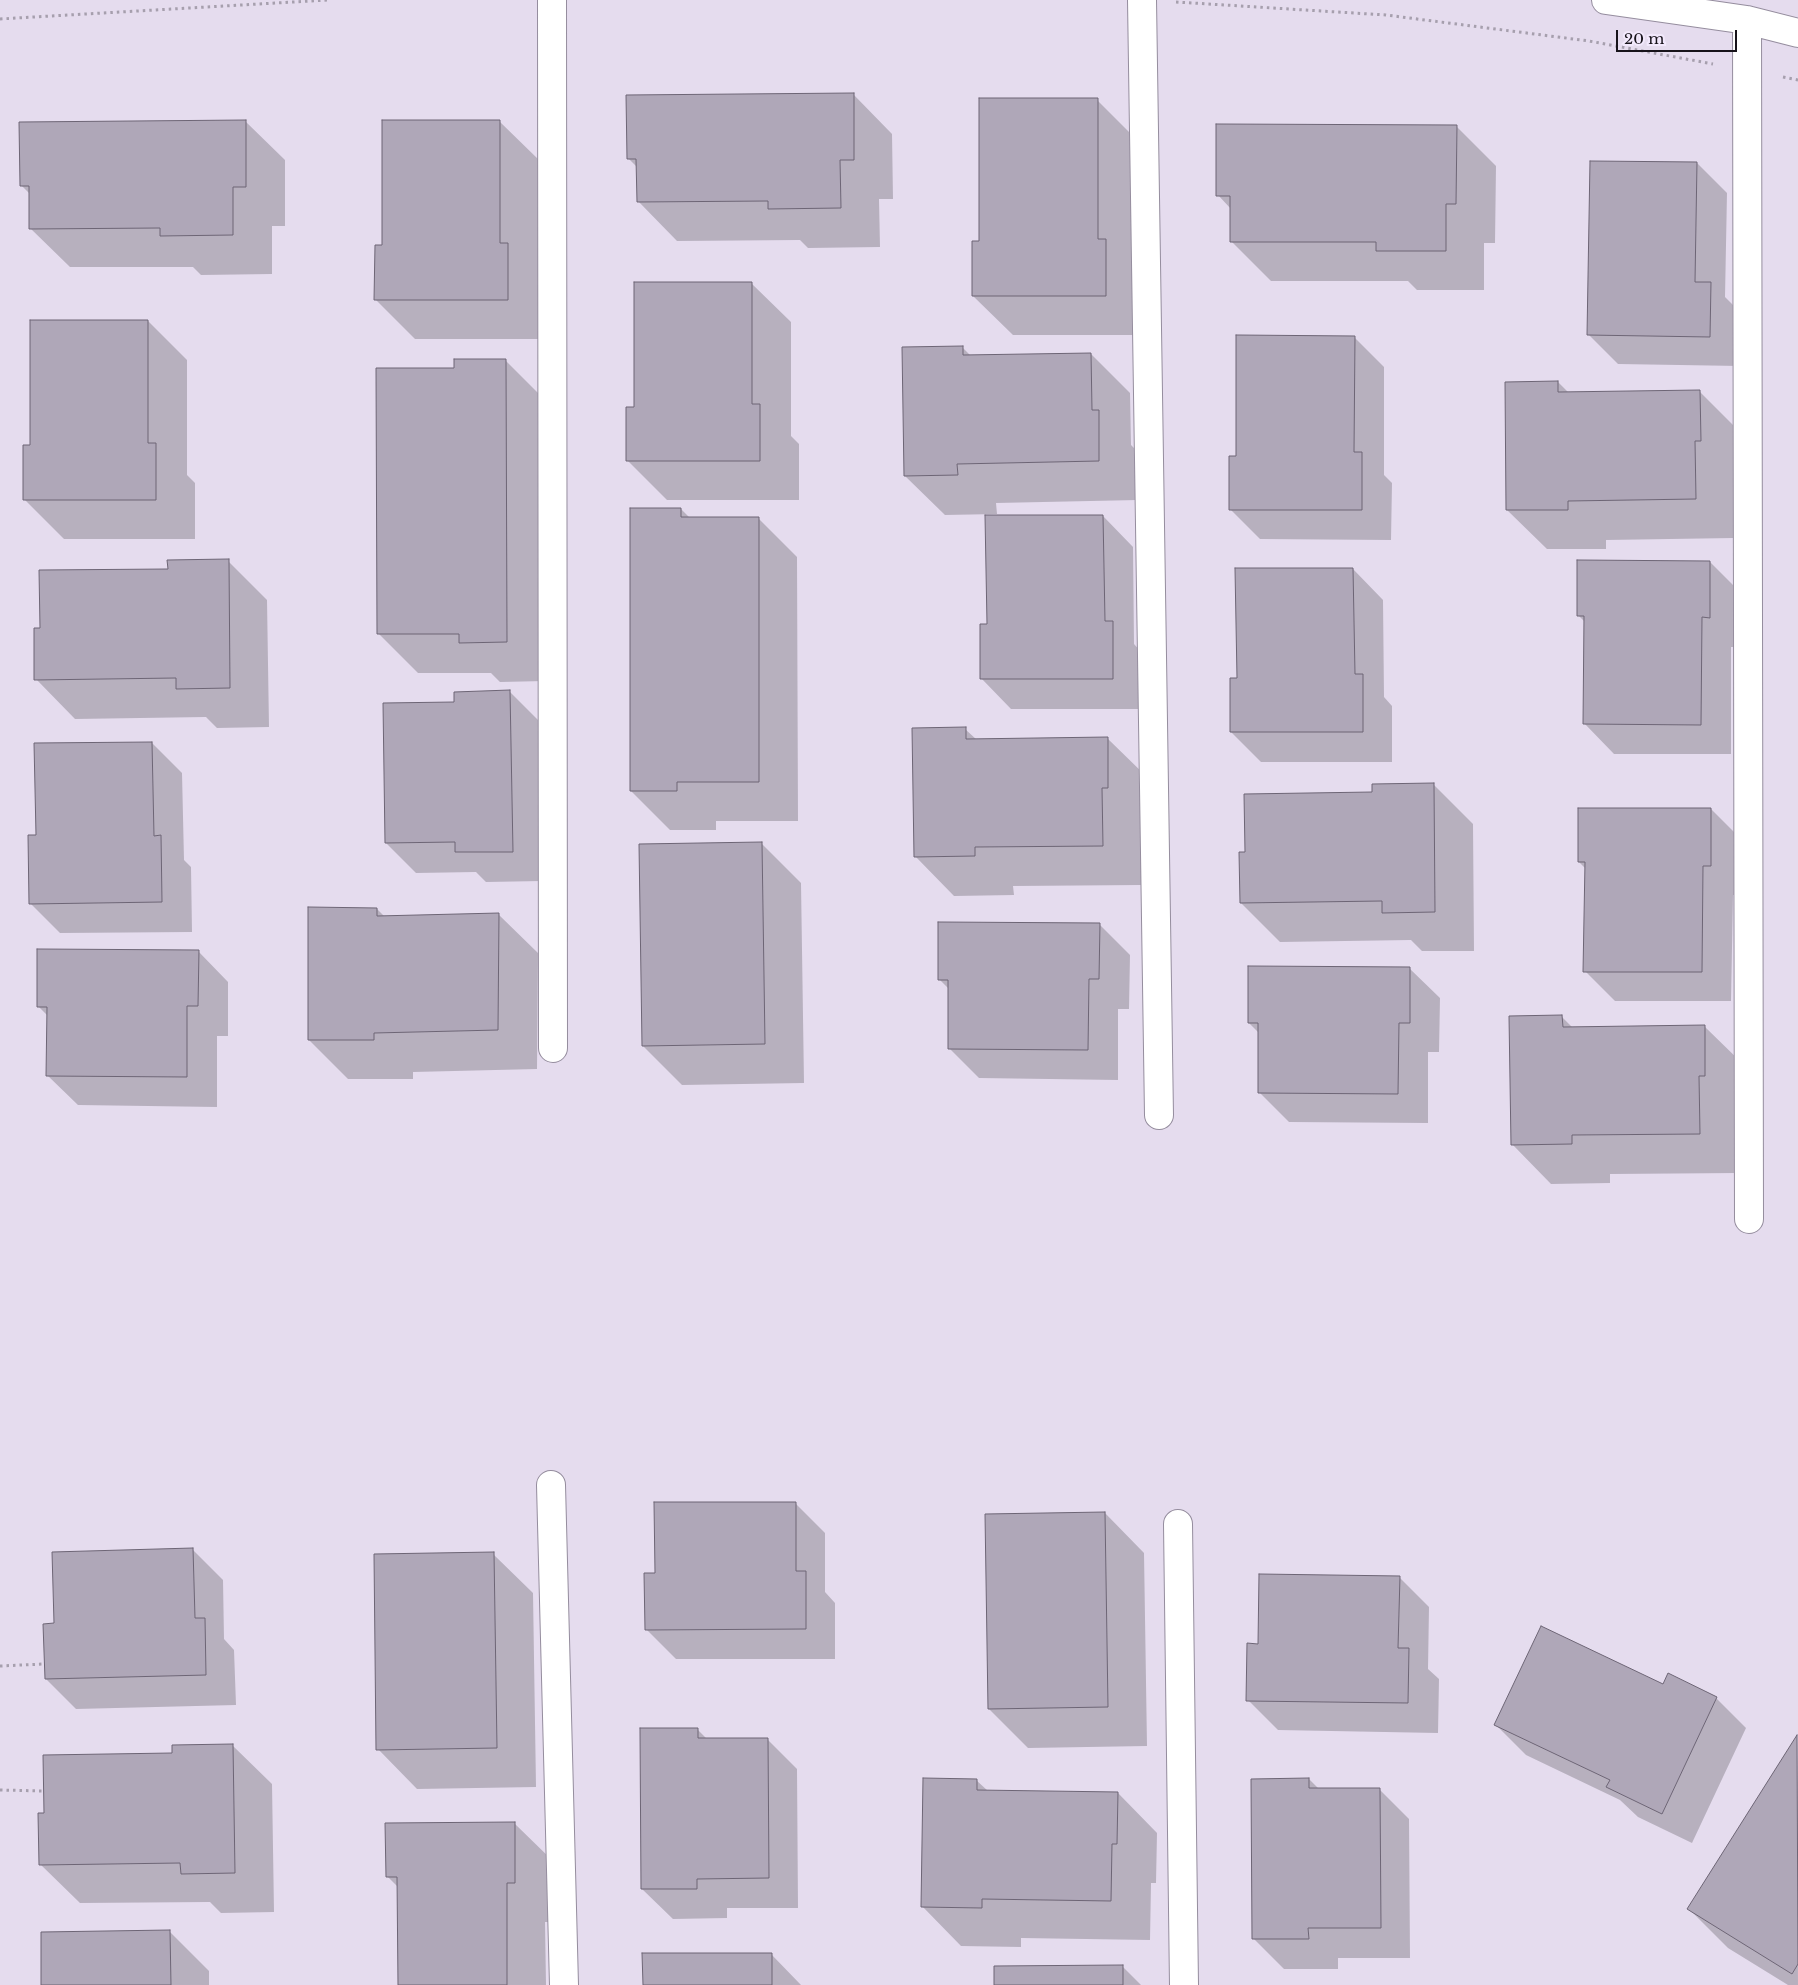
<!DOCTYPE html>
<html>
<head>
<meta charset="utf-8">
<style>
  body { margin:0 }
  #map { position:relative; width:1798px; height:1985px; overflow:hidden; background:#e5dcee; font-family:"Libre Baskerville",serif }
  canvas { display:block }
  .scale { position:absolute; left:1616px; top:30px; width:121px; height:22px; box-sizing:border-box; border:2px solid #17131a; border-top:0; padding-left:6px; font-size:15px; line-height:18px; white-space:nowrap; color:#17131a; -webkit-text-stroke:4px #f2e9fc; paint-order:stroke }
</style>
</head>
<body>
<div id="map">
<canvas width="1798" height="1985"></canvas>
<div class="scale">20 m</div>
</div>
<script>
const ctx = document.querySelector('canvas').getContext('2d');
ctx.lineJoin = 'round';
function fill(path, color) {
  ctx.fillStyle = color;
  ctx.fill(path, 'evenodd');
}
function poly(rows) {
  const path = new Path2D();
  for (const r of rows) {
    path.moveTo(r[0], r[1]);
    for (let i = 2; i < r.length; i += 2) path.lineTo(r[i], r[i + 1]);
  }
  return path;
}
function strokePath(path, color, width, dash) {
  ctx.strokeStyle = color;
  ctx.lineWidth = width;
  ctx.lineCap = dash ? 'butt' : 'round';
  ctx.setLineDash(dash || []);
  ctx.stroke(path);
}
fill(poly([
  [853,94,892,134,893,199,879,199,880,247,808,248,800,240,677,241,638,201,637,167,628,158],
  [1097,100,1136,139,1145,335,1013,335,973,296,980,243],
  [245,121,285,160,285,226,272,226,272,274,201,275,193,267,70,267,30,228,30,194,21,185],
  [499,121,539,160,547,339,415,339,376,300,383,247],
  [1456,126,1496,166,1495,243,1484,243,1484,290,1417,290,1408,281,1271,281,1231,241,1231,209,1218,195],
  [1697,163,1727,193,1725,297,1741,313,1740,366,1618,364,1588,334],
  [751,283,791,322,791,436,799,444,799,500,667,500,628,461,635,408],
  [148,321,187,360,187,475,195,483,195,539,64,539,25,500,32,447],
  [1354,337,1384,367,1384,475,1392,483,1391,540,1260,539,1230,509,1237,457],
  [962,347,971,356,1091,354,1130,393,1131,445,1137,451,1138,500,996,503,997,514,945,515,905,476],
  [506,361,545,400,545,681,500,682,491,673,418,673,378,633,455,369],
  [1558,382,1569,393,1700,392,1739,431,1740,480,1734,480,1734,538,1606,540,1606,549,1547,549,1507,510],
  [681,509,690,518,758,518,797,557,798,821,716,821,716,830,670,830,631,791],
  [1103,516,1133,547,1134,644,1142,653,1142,709,1011,709,981,678,988,625],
  [228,561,267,600,269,727,217,728,206,717,75,719,36,679,41,629,169,570],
  [1710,562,1740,592,1739,647,1731,647,1731,754,1614,754,1584,723,1585,622,1578,615],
  [1353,569,1383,600,1384,697,1392,706,1392,762,1261,762,1231,732,1238,679],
  [510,692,540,722,542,881,486,882,476,872,416,873,386,843,455,703],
  [965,729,977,740,1107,738,1147,777,1142,885,1013,886,1014,895,954,896,915,856],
  [152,743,182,773,184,860,191,867,192,932,60,933,30,903,37,836],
  [1433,784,1473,824,1474,951,1422,951,1411,940,1280,942,1241,903,1246,853,1374,794],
  [1711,809,1741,839,1741,895,1733,895,1731,1001,1615,1001,1585,971,1586,869,1579,862],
  [761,843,801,883,804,1083,682,1085,643,1046],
  [377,909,385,917,498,914,538,953,537,1069,413,1072,413,1079,348,1079,309,1040],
  [1100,925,1130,955,1129,1009,1118,1009,1118,1080,979,1078,949,1048,949,989,939,979],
  [198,951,228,982,228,1036,217,1036,217,1107,78,1105,47,1075,48,1016,38,1006],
  [1409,968,1440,998,1439,1052,1428,1052,1428,1123,1289,1122,1259,1092,1259,1033,1249,1023],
  [1562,1017,1573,1028,1704,1026,1744,1065,1739,1173,1610,1174,1610,1183,1551,1184,1512,1144],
  [795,1503,825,1533,825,1592,835,1603,835,1659,676,1659,646,1629,656,1574],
  [1105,1513,1144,1553,1147,1746,1028,1748,989,1709],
  [193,1550,223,1580,224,1639,234,1650,236,1705,76,1709,46,1679,55,1624],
  [493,1554,533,1593,536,1787,417,1789,378,1749],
  [1399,1577,1429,1607,1428,1669,1439,1679,1438,1733,1278,1730,1248,1700,1259,1645],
  [1664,1686,1716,1698,1746,1728,1692,1843,1638,1817,1620,1800,1526,1755,1496,1725],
  [697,1729,708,1740,767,1739,797,1769,798,1908,727,1908,727,1918,673,1919,642,1889],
  [1797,1737,1798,1985,1788,1985,1728,1948,1689,1909],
  [232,1745,272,1784,274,1912,221,1913,210,1902,80,1903,40,1864,45,1814,173,1754],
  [1309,1779,1319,1789,1379,1789,1409,1819,1410,1958,1338,1958,1338,1969,1284,1969,1254,1939],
  [976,1780,988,1791,1118,1793,1157,1833,1156,1883,1151,1883,1150,1940,1021,1938,1021,1947,961,1946,922,1906],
  [514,1823,554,1862,554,1922,545,1922,546,1985,399,1985,399,1888,387,1876],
  [170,1932,209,1971,209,1985,42,1985],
  [771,1954,801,1985,644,1985],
  [1123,1967,1141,1985,995,1985]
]), '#0003');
const building = poly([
  [854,93,854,160,840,160,841,208,768,209,768,201,637,202,636,159,627,159,626,95,854,93],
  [979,98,1098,98,1098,239,1106,239,1106,296,972,296,972,241,979,241,979,98],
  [246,120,246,187,233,187,233,235,160,236,160,228,29,229,29,186,20,186,19,122,246,120],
  [382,120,500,120,500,243,508,243,508,300,374,300,375,245,382,245,382,120],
  [1216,124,1457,125,1456,204,1446,204,1446,251,1376,251,1376,242,1230,242,1230,196,1216,196,1216,124],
  [1590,161,1697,162,1695,282,1711,282,1710,337,1587,335,1590,161],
  [634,282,752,282,752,404,760,404,760,461,626,461,626,407,634,407,634,282],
  [30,320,148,320,148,443,156,443,156,500,23,500,23,445,30,445,30,320],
  [1236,335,1355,336,1354,452,1362,452,1362,510,1229,510,1229,456,1236,456,1236,335],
  [963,346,963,355,1091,353,1092,410,1099,410,1099,461,957,464,958,475,904,476,902,347,963,346],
  [454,359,506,359,507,642,459,643,459,634,377,634,376,368,454,368,454,359],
  [1558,381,1558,392,1700,390,1701,441,1695,441,1696,499,1568,501,1568,510,1506,510,1505,382,1558,381],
  [630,508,681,508,681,517,759,517,759,782,677,782,677,791,630,791,630,508],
  [985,515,1103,515,1105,621,1113,621,1113,679,980,679,980,624,987,624,985,515],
  [229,559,230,688,176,689,176,678,34,680,34,628,40,628,39,570,168,569,167,560,229,559],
  [1577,560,1710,561,1710,618,1702,617,1701,725,1583,724,1584,616,1577,616,1577,560],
  [1235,568,1353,568,1355,674,1363,674,1363,732,1230,732,1230,678,1237,678,1235,568],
  [510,690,513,852,455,852,455,842,385,843,383,703,454,702,454,692,510,690],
  [966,727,966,739,1108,737,1108,788,1102,788,1103,846,975,847,975,856,914,857,912,728,966,727],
  [152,742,154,836,161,835,162,902,29,904,28,835,36,835,34,743,152,742],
  [1434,783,1435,912,1382,913,1382,901,1240,903,1239,852,1245,852,1244,794,1372,792,1372,784,1434,783],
  [1578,808,1711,808,1711,866,1703,866,1702,972,1583,972,1585,862,1578,862,1578,808],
  [762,842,765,1044,642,1046,639,844,762,842],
  [308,907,377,908,377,916,499,913,498,1030,374,1033,374,1040,308,1040,308,907],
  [938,922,1100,923,1099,979,1089,979,1088,1050,948,1049,948,980,938,980,938,922],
  [37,949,199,950,198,1006,187,1006,187,1077,46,1076,47,1007,37,1007,37,949],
  [1248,966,1410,967,1410,1023,1399,1023,1398,1094,1258,1093,1258,1023,1248,1023,1248,966],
  [1562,1015,1563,1027,1705,1025,1705,1076,1699,1076,1700,1134,1572,1135,1572,1144,1511,1145,1509,1016,1562,1015],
  [654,1502,796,1502,796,1571,806,1571,806,1629,645,1630,644,1573,655,1573,654,1502],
  [1105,1512,1108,1707,988,1709,985,1514,1105,1512],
  [193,1548,195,1618,205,1618,206,1675,45,1679,43,1624,54,1623,52,1552,193,1548],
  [494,1552,497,1748,376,1750,374,1554,494,1552],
  [1259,1574,1400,1576,1398,1648,1409,1648,1408,1703,1246,1701,1247,1643,1258,1644,1259,1574],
  [1541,1626,1663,1684,1668,1673,1717,1697,1662,1814,1606,1787,1610,1780,1494,1725,1541,1626],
  [640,1728,698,1728,698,1738,768,1738,769,1878,697,1879,697,1889,641,1889,640,1728],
  [1797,1735,1798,1964,1792,1974,1687,1909,1797,1735],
  [233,1744,235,1873,181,1874,180,1863,39,1865,38,1813,44,1813,43,1755,172,1753,172,1745,233,1744],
  [923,1778,977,1779,977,1790,1118,1792,1117,1844,1112,1844,1111,1901,982,1899,982,1908,921,1907,923,1778],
  [1309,1778,1309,1788,1380,1788,1381,1928,1308,1928,1309,1939,1252,1939,1251,1779,1309,1778],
  [515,1822,515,1883,507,1883,507,1985,398,1985,397,1877,386,1877,385,1823,515,1822],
  [170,1930,171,1985,41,1985,41,1932,170,1930],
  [642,1953,772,1953,772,1985,643,1985,642,1953],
  [1123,1965,1123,1985,994,1985,994,1966,1123,1965]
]);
fill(building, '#afa7b8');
strokePath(building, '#6d6575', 1);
const street = poly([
  [552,0,553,1048],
  [1142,0,1159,1115],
  [1606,0,1747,20,1798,33],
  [1747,20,1749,1219],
  [551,1485,564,1985],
  [1178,1524,1184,1985]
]);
strokePath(street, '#958d9e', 30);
strokePath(poly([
  [1176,2,1386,15,1589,41,1713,64],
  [0,19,327,0],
  [1783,77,1798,80],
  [0,1666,44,1664],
  [0,1790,44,1791]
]), '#a69fad', 3, [2.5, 4]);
strokePath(street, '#fff', 28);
</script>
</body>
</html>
